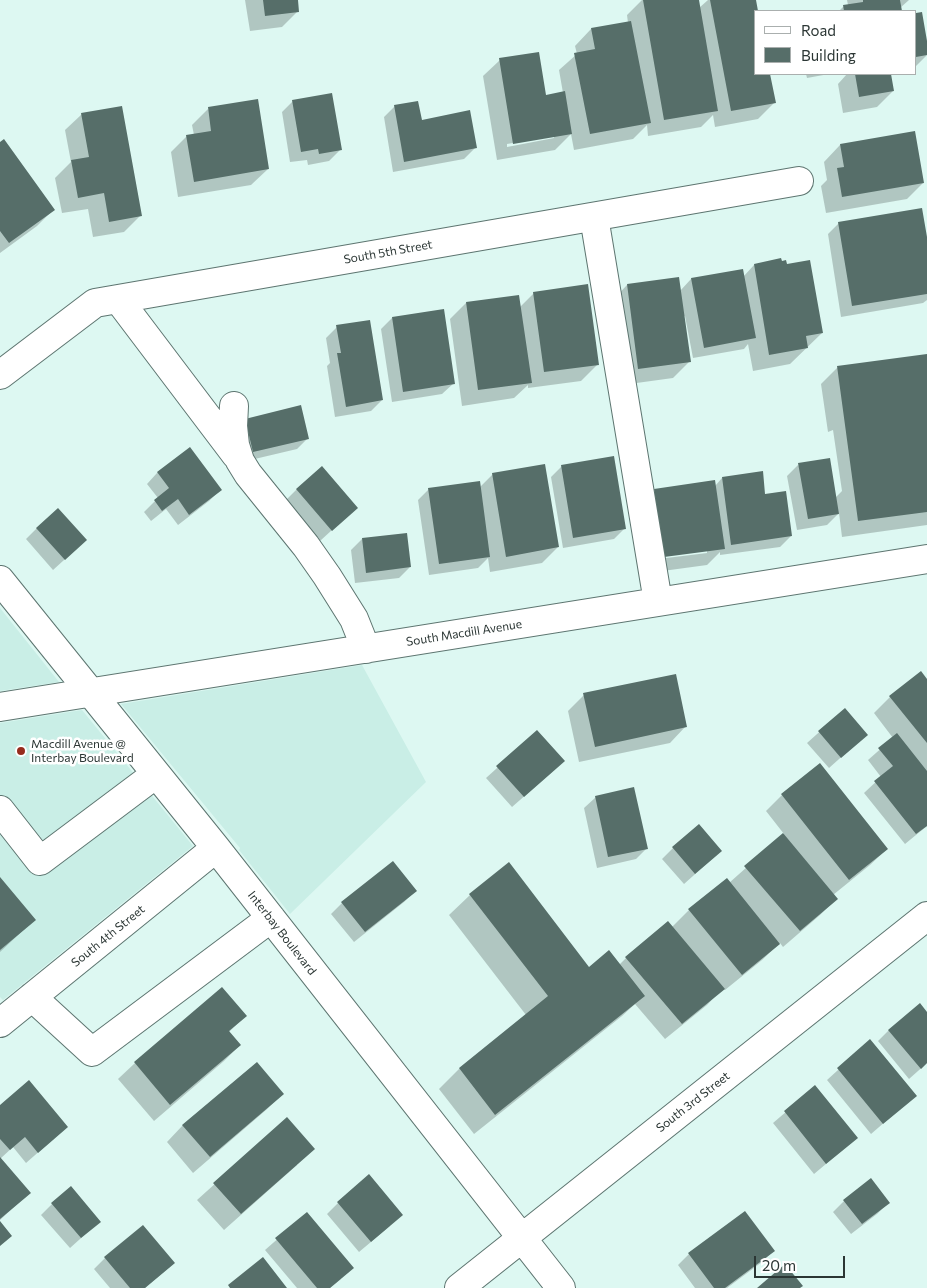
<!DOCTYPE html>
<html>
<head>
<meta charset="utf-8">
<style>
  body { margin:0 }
  #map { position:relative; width:927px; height:1288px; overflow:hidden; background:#ddf8f2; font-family:Commissioner,sans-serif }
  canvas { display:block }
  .legend { position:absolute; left:754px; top:10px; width:162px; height:65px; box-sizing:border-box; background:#fff; border:1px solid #aaafae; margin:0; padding:6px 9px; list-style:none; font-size:15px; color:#2b3634 }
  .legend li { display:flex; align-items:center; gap:10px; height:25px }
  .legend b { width:25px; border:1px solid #aaafae }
  .scale { position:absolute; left:754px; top:1256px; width:91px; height:22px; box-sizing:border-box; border:2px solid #2b3634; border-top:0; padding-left:6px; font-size:15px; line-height:18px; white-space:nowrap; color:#2b3634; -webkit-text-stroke:4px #fff; paint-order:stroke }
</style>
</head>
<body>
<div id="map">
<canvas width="927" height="1288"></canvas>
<ul class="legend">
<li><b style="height:6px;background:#fff"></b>Road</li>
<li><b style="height:14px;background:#566e69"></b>Building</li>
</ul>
<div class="scale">20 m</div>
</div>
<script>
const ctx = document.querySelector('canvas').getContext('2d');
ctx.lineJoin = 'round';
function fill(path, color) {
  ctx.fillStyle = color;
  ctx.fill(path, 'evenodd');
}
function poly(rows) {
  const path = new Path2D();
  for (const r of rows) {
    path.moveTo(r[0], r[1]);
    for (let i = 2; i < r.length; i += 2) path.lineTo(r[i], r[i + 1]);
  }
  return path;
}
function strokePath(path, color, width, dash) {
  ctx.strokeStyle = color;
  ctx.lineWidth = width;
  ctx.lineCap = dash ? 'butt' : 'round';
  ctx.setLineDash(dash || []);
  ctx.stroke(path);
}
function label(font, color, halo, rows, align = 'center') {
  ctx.font = font + ' Commissioner,sans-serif';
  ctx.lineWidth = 5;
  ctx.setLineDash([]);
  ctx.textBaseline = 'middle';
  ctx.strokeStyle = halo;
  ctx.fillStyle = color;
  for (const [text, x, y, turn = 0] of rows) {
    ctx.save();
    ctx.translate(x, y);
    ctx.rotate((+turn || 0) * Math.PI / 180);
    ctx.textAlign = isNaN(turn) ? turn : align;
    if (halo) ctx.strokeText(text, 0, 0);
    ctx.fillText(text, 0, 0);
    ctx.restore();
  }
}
fill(poly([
  [0,608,59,682,0,691],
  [362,665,426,782,290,914,239,850,240,848,121,704],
  [82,710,193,846,3,1000,0,997,0,723]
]), '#c9eee6');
fill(poly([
  [245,0,296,0,298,11,282,27,250,31],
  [642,0,698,0,699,8,708,0,755,0,757,11,756,74,769,74,774,103,758,119,715,127,713,115,701,127,648,136,647,125,633,139,574,150,571,134,555,150,497,160,483,76,500,60,545,96,563,93,559,70,577,54,575,46,591,29,628,23,627,15],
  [554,136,554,138,507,147,507,144],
  [847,0,909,0,900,8,901,11,839,11,843,7,848,5],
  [921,14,927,55,916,66,916,15],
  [806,74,829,74,807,78],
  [847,74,893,74,890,74,893,91,877,107,843,113,838,84],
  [293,101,340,150,329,161,308,165,307,160,290,162,282,112],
  [395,106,421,121,475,148,464,159,393,172,384,117],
  [208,109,268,169,251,185,178,197,171,152,187,136,194,135,192,125],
  [82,114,140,216,124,232,93,237,88,209,62,213,55,178,71,162,65,130],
  [914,133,923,183,907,199,826,213,821,186,827,180,824,162,840,145],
  [0,143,53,210,37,226,0,253],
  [839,223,927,246,927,300,923,303,841,317,828,234],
  [754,265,786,265,822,333,790,364,753,371,748,344,744,349,693,358,685,316,683,317,689,362,673,378,622,385,611,302,627,285,678,278,680,291,691,279,743,277],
  [534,293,598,364,581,381,528,388,528,385,514,398,462,406,450,319,466,303,520,307],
  [443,311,454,383,442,394,392,402,381,329,392,318],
  [337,327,382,400,371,411,335,417,327,366,330,363,326,338],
  [927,355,927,525,842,537,839,513,827,525,797,530,787,476,798,465,835,498,842,491,833,430,828,432,821,384,837,368],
  [246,420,308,438,297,449,242,462],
  [190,449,220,490,209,501,178,525,166,509,151,521,144,512,158,498,147,484,157,473],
  [562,466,625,528,614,539,563,548,551,477],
  [493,474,558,547,542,563,490,572,488,558,478,568,429,575,418,500,429,489,480,487],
  [722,478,764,495,791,536,780,547,720,555,720,552,707,565,648,573,639,506,655,490,715,486],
  [707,550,707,553,658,559,658,557],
  [297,489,356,508,320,541,286,500],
  [37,528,74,551,53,570,26,539],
  [362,539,410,567,399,578,355,583,351,550],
  [921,673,927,681,927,826,905,844,864,793,881,777,868,760,893,738,874,713,890,697],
  [584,695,686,726,670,743,579,762,568,711],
  [845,709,866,735,829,768,807,743],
  [537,732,552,772,512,807,486,778],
  [782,795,887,849,870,865,833,895,836,899,820,915,783,947,780,943,762,960,725,990,723,988,707,1005,665,1039,635,1004,622,1016,474,1134,439,1089,460,1068,526,1015,449,915,470,895,589,968,619,965,626,958,672,927,689,910,729,883,784,834,766,811],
  [596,797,647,848,636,859,597,868,584,808],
  [673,848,721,851,684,884,662,859],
  [392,863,415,891,404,902,354,942,331,914,342,903],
  [0,879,34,920,0,952],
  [222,989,245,1016,229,1032,240,1045,224,1061,154,1121,118,1079,135,1063],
  [927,1014,927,1063,909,1079,878,1041,889,1030],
  [870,1041,915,1096,871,1134,827,1080],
  [815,1087,857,1138,814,1174,773,1123],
  [283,1094,266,1110,193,1173,167,1142,183,1125],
  [0,1106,67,1127,26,1163,13,1147,0,1159,29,1193,0,1220],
  [287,1119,297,1165,224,1230,197,1200],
  [844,1201,888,1203,877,1214,851,1234,833,1212],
  [338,1203,390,1226,359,1252,327,1214],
  [52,1204,99,1222,70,1248,41,1215],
  [745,1213,773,1251,762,1262,727,1288,695,1288,678,1265,689,1254],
  [306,1214,341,1279,330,1288,297,1288,265,1250],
  [105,1258,174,1263,145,1288,110,1288,94,1269]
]), '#0003');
fill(poly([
  [263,0,298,0,299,12,265,16],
  [643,0,699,0,718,111,664,120],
  [710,0,756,0,758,11,756,11,756,74,770,74,776,103,731,111],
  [863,0,900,0,902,11,844,11,843,5,863,2],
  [922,12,927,41,927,55,916,57,916,13],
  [631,21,651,123,590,134,574,53,595,49,591,28],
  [539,52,546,95,565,91,572,134,513,144,499,58],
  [855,74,891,74,894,91,859,97],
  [332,93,342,150,319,154,318,149,301,152,292,100],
  [258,99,269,169,194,182,186,135,211,131,208,107],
  [418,101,422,120,470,110,477,148,404,162,394,105],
  [122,106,142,216,109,222,104,193,78,198,71,160,89,157,81,113],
  [915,131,924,183,842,197,837,168,844,167,840,144],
  [4,139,55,210,9,243,0,231,0,142],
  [922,208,927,237,927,294,852,306,838,222],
  [781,258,782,261,786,260,787,264,810,260,823,333,806,336,808,348,769,355,754,264],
  [743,269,756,338,704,348,691,278],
  [679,277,691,362,638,369,627,284],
  [588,284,599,365,544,372,533,292],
  [519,295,532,383,478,390,466,302],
  [444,309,455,384,403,392,392,317],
  [370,320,383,400,346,407,337,353,341,353,336,325],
  [927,354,927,512,858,521,837,366],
  [301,405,309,439,253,452,245,419],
  [190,447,222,490,189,515,178,499,162,511,154,500,169,488,157,472],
  [614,456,626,529,573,538,561,465],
  [830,458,839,514,808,519,798,463],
  [545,464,559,547,506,557,492,473],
  [322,466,358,508,332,531,296,489],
  [763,471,765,494,786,491,792,536,731,545,722,477],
  [715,480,725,549,664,557,654,489],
  [480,481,490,557,439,564,428,488],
  [58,508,87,540,65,560,36,528],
  [407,533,411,567,366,573,362,538],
  [921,671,927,679,927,743,889,696],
  [676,674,687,727,595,747,583,693],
  [845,708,868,735,841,758,818,731],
  [537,730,565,761,524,797,496,766],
  [897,733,927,771,927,826,916,834,874,781,893,766,878,748],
  [820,763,888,849,849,880,781,794],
  [634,787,648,849,608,857,595,796],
  [699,824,722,851,695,874,672,847],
  [783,833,838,899,800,931,744,866],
  [393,861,417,891,365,932,341,902],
  [509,862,589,967,609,950,645,996,495,1115,459,1068,548,996,469,894],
  [0,877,36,920,0,950],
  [727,878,780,944,742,975,688,909],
  [668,921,725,989,682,1024,625,957],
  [222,987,247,1016,229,1031,241,1045,170,1105,134,1062],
  [920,1003,927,1012,927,1063,921,1069,888,1030],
  [870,1039,917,1096,883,1124,837,1068],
  [257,1062,284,1094,210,1157,182,1125],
  [29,1080,68,1127,38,1153,25,1137,10,1150,0,1139,0,1105],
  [815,1085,858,1138,826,1164,784,1111],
  [287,1117,315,1149,241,1214,213,1183],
  [0,1157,31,1193,0,1219],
  [369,1174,403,1215,371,1242,337,1202],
  [871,1178,890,1203,862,1224,843,1200],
  [71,1186,101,1222,81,1238,51,1203],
  [745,1211,775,1251,725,1288,714,1288,688,1253],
  [307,1212,354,1268,330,1288,317,1288,275,1238],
  [0,1221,12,1236,0,1246],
  [143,1225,175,1263,145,1288,130,1288,104,1257],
  [263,1257,287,1288,230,1288,228,1285],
  [785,1264,803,1286,800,1288,757,1288]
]), '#566e69');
const minor = poly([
  [594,217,658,602],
  [118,299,236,455],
  [0,375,95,303,799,181],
  [234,406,233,426,235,445,240,461,248,474,306,546,327,576,354,619,366,649],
  [0,580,216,848,561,1288],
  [0,707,927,559],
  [0,810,40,861,156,774],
  [32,997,92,1052,271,918],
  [0,1023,216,848],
  [459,1288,927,916]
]);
strokePath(minor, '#5d7570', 30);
strokePath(minor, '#fff', 28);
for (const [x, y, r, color] of [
  [21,751,5,"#962c1d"]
]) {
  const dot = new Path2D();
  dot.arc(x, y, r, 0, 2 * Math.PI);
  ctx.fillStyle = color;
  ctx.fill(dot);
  strokePath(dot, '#fff', 2);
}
label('12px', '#2b3634', '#fff', [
  ["South 5th Street",388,252,-10],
  ["South Macdill Avenue",464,633,-9],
  ["Interbay Boulevard",282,933,52],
  ["South 4th Street",108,936,-39],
  ["South 3rd Street",693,1102,-38]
]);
label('12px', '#2b3634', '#fff', [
  ["Macdill Avenue @",31,744],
  ["Interbay Boulevard",31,758]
], 'left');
</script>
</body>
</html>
